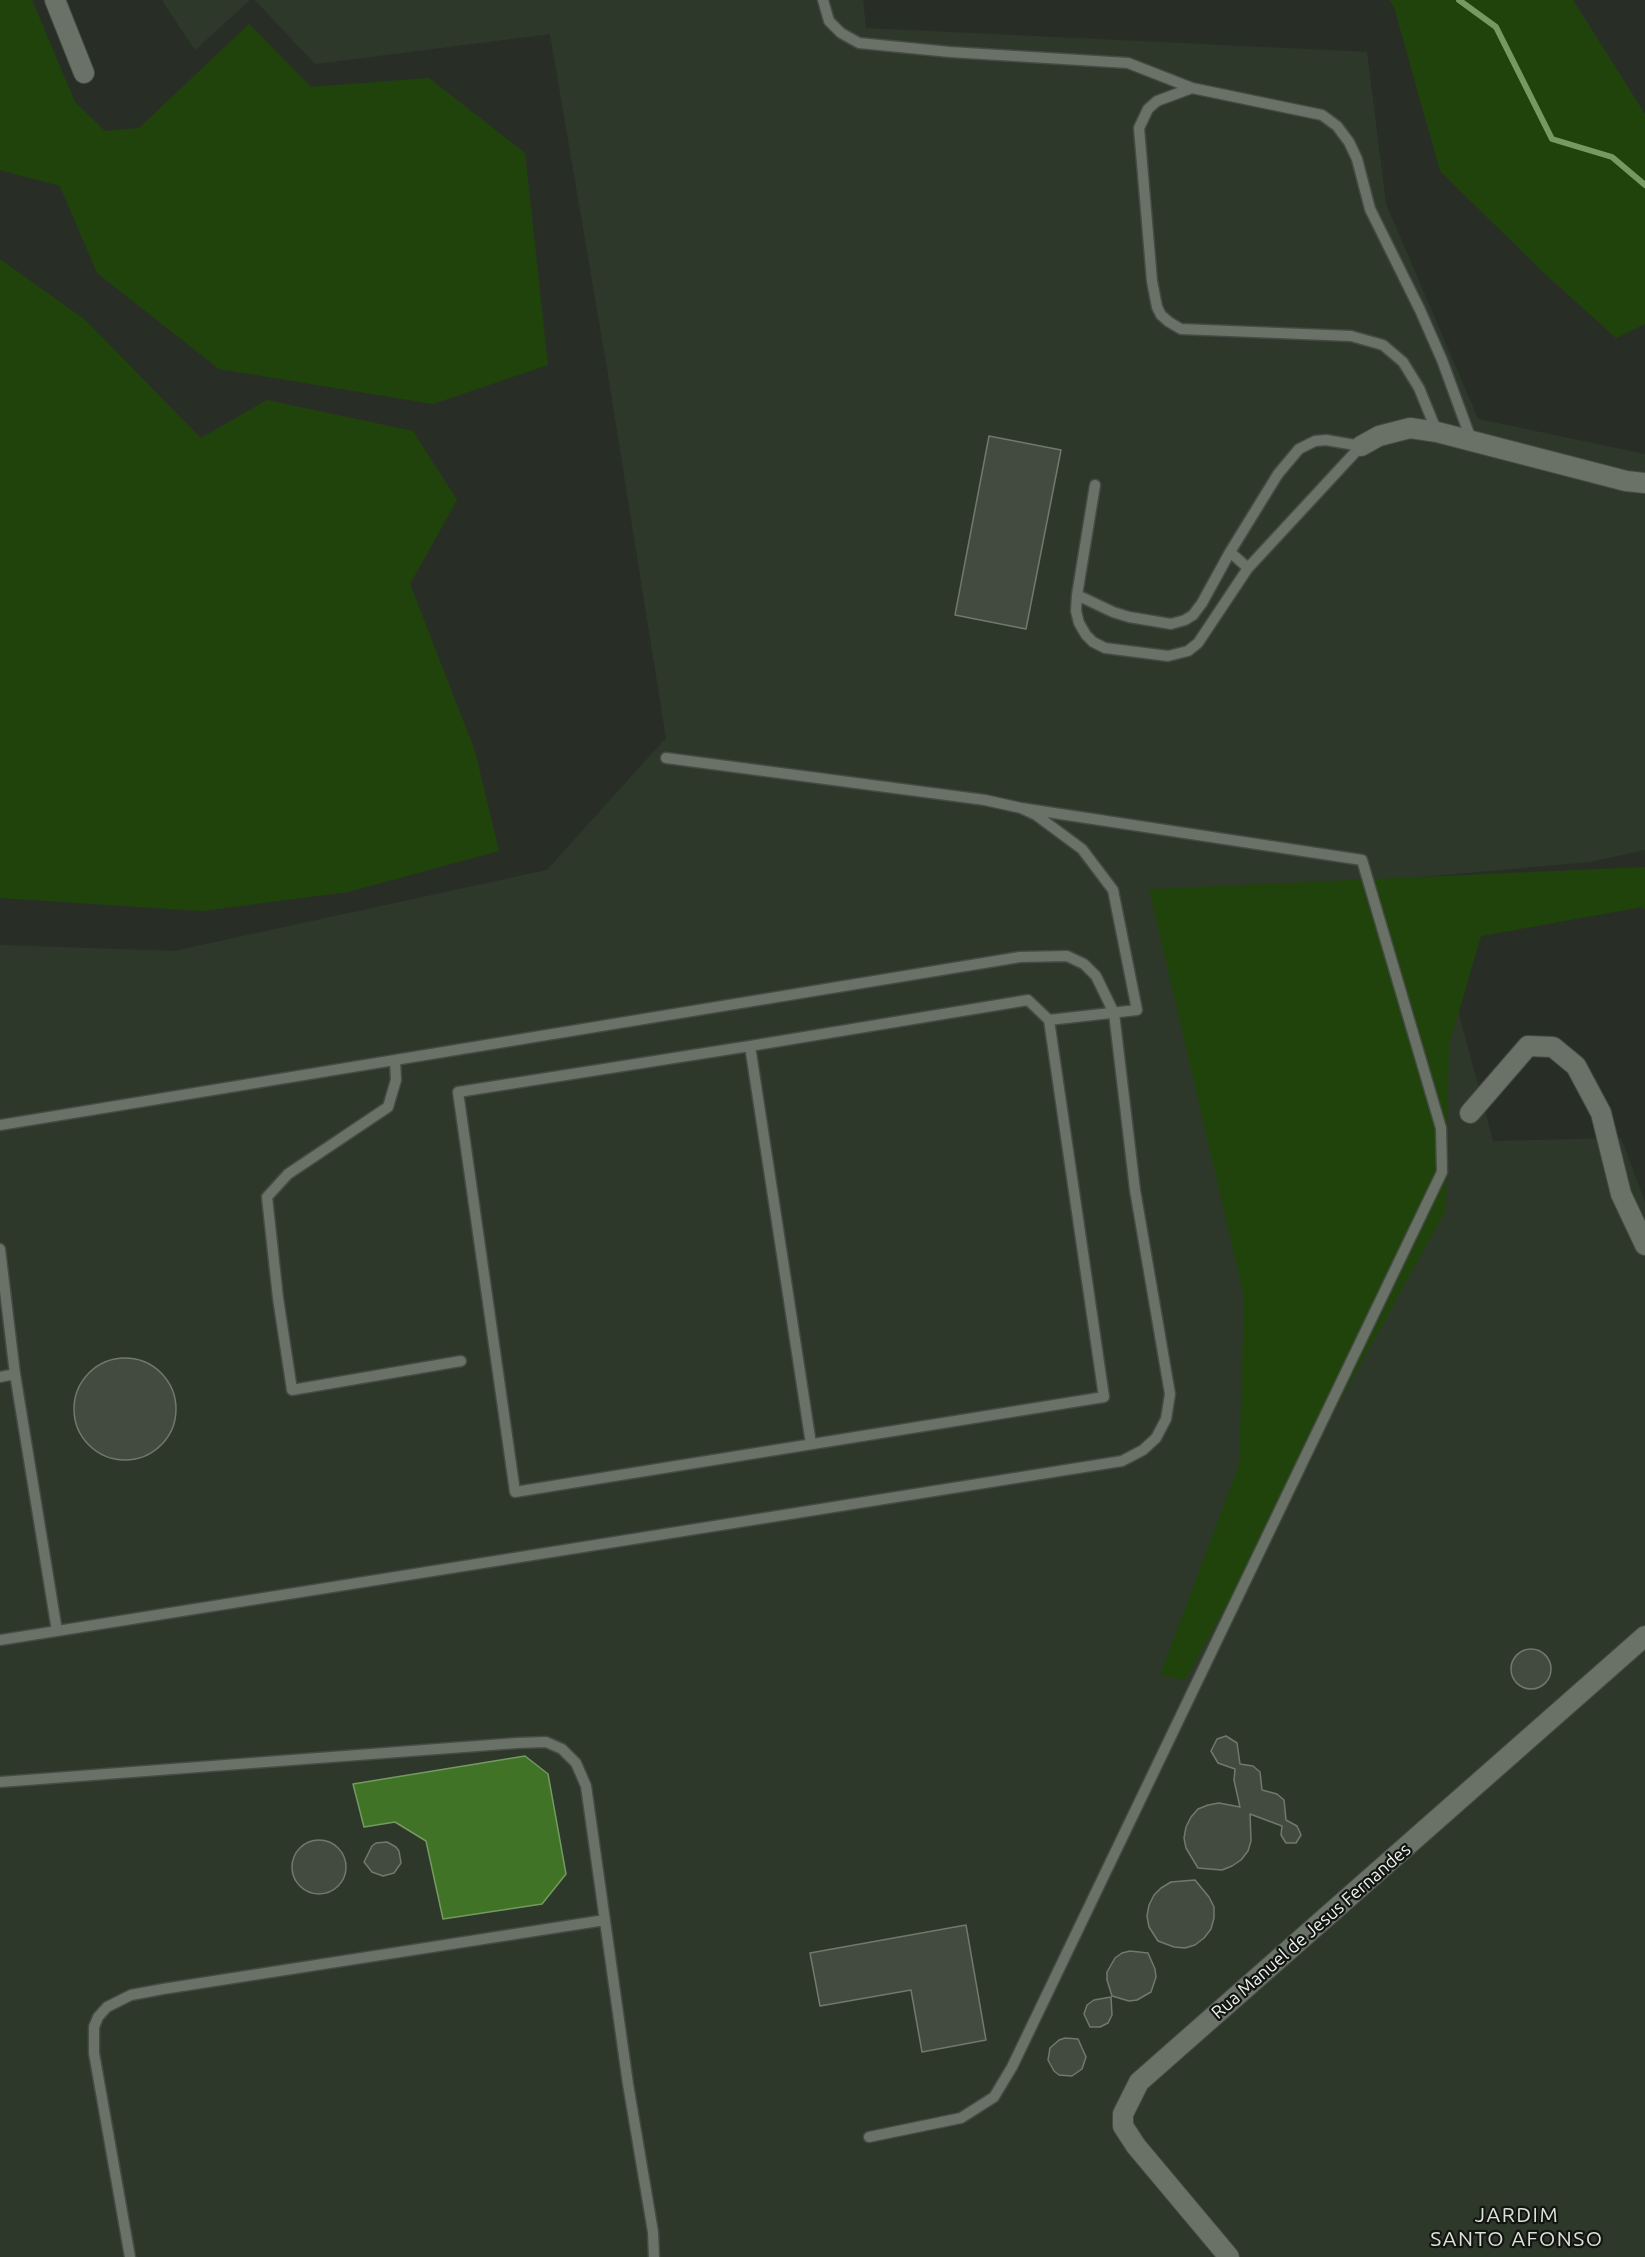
<!DOCTYPE html>
<html>
<head>
<meta charset="utf-8">
<style>
  body { margin:0 }
  canvas { display:block; background:#282e25 }
</style>
</head>
<body>
<canvas width="1645" height="2257"></canvas>
<script>
const ctx = document.querySelector('canvas').getContext('2d');
ctx.lineJoin = 'round';
function fill(path, color) {
  ctx.fillStyle = color;
  ctx.fill(path, 'evenodd');
}
function poly(rows) {
  const path = new Path2D();
  for (const r of rows) {
    if (r.length === 3) {
      path.moveTo(r[0] + r[2], r[1]);
      path.arc(r[0], r[1], r[2], 0, 2 * Math.PI);
      continue;
    }
    path.moveTo(r[0], r[1]);
    for (let i = 2; i < r.length; i += 2) path.lineTo(r[i], r[i + 1]);
  }
  return path;
}
function strokePath(path, color, width, dash) {
  ctx.strokeStyle = color;
  ctx.lineWidth = width;
  ctx.lineCap = dash ? 'butt' : 'round';
  ctx.setLineDash(dash || []);
  ctx.stroke(path);
}
function label(font, color, halo, rows, align = 'center') {
  ctx.font = font + ' Ubuntu,sans-serif';
  ctx.lineWidth = 4.5;
  ctx.setLineDash([]);
  ctx.textBaseline = 'middle';
  ctx.strokeStyle = halo;
  ctx.fillStyle = color;
  for (const [text, x, y, turn = 0] of rows) {
    ctx.save();
    ctx.translate(x, y);
    ctx.rotate((+turn || 0) * Math.PI / 180);
    ctx.textAlign = isNaN(turn) ? turn : align;
    if (halo) ctx.strokeText(text, 0, 0);
    ctx.fillText(text, 0, 0);
    ctx.restore();
  }
}
fill(poly([
  [162,0,250,0,195,50],
  [255,0,863,0,866,28,1367,52,1386,204,1478,419,1645,454,1645,850,1589,862,1422,877,1493,1141,1621,1138,1645,1202,1645,2257,0,2257,0,945,174,951,547,870,666,738,607,368,550,34,315,64]
]), '#2e382a');
fill(poly([
  [0,0,32,0,75,102,105,131,139,128,249,24,311,87,429,78,525,153,548,365,433,404,219,369,97,273,60,186,0,170],
  [1389,0,1573,0,1645,114,1645,324,1616,338,1543,272,1440,171,1394,7],
  [0,259,84,319,201,438,267,400,413,431,457,500,410,584,475,751,499,851,348,892,202,911,0,898],
  [1645,867,1645,910,1642,907,1481,936,1449,1045,1446,1210,1185,1680,1160,1675,1239,1464,1244,1297,1149,889]
]), '#20430c');
const water = poly([
  [525,1756,548,1774,566,1874,542,1904,443,1919,426,1841,395,1822,364,1827,353,1784,525,1756]
]);
fill(water, '#417327');
strokePath(water, '#759962', 1.5);
strokePath(poly([
  [1459,0,1496,27,1552,139,1612,157,1645,185]
]), '#759962', 6);
const building = poly([
  [989,436,1061,450,1026,629,955,615,989,436],
  [125,1409,51],
  [1531,1669,20],
  [1226,1736,1237,1743,1240,1764,1253,1766,1260,1772,1262,1790,1277,1794,1284,1800,1286,1820,1297,1826,1301,1835,1296,1843,1286,1843,1281,1835,1282,1826,1250,1814,1251,1841,1248,1851,1241,1860,1232,1866,1222,1870,1198,1868,1186,1848,1184,1838,1186,1827,1191,1817,1198,1809,1208,1805,1219,1803,1240,1807,1234,1780,1235,1769,1218,1763,1211,1751,1217,1739,1226,1736],
  [319,1867,27],
  [387,1842,396,1847,399,1851,401,1863,394,1873,383,1876,372,1872,364,1862,372,1846,376,1843,387,1842],
  [1195,1880,1209,1897,1214,1907,1214,1918,1211,1929,1204,1938,1195,1945,1185,1948,1174,1947,1158,1941,1149,1927,1147,1916,1149,1905,1154,1895,1161,1888,1171,1882,1195,1880],
  [966,1925,986,2040,922,2052,911,1990,820,2006,810,1953,966,1925],
  [1130,1951,1148,1953,1155,1969,1156,1977,1151,1992,1137,2000,1129,2001,1112,1996,1107,1980,1107,1972,1115,1958,1122,1953,1130,1951],
  [1111,1997,1112,2015,1108,2023,1100,2027,1090,2027,1084,2014,1087,2005,1094,2000,1111,1997],
  [1065,2038,1078,2039,1086,2057,1082,2069,1072,2076,1059,2075,1054,2071,1048,2060,1050,2048,1059,2040,1065,2038]
]);
fill(building, '#434a40');
strokePath(building, '#71786e', 1.5);
const service = poly([
  [823,0,829,21,841,33,859,43,950,52,1128,63,1192,88],
  [1437,432,1419,388,1403,362,1383,345,1351,336,1181,329,1169,322,1161,315,1157,307,1152,281,1139,128,1148,109,1157,101,1192,88,1322,115,1337,126,1349,142,1357,159,1370,209,1420,310,1442,360,1472,442],
  [1095,485,1077,595,1076,611,1079,623,1086,635,1093,642,1105,648,1168,656,1188,651,1198,643,1248,568,1361,446],
  [1230,552,1248,568],
  [1077,595,1113,612,1129,617,1171,624,1185,620,1193,615,1202,603,1230,552,1278,474,1299,449,1315,441,1326,440,1361,446],
  [666,758,985,800,1021,808,1036,815,1082,849,1113,890,1137,1010,1049,1020,1028,1000,750,1046,811,1444],
  [750,1046,458,1092,515,1492,1104,1397,1049,1020],
  [395,1061,396,1080,388,1107,288,1174,267,1197,278,1298,292,1390,461,1361],
  [0,1125,1020,957,1067,956,1084,964,1096,976,1114,1013,1135,1190,1170,1394,1166,1419,1156,1438,1143,1450,1122,1461,0,1640],
  [0,1249,15,1374,57,1631],
  [0,1377,15,1374],
  [0,1782,517,1743,546,1742,562,1749,576,1763,586,1786,628,2084,653,2232,654,2257],
  [869,2137,961,2118,994,2097,1012,2067,1442,1172,1441,1128,1362,860,1021,808],
  [130,2257,94,2053,94,2027,98,2017,107,2007,131,1995,163,1989,605,1920]
]);
const minor = poly([
  [55,0,84,73],
  [1361,446,1379,436,1410,428,1437,432,1626,481,1645,483],
  [1470,1113,1528,1046,1553,1047,1576,1066,1601,1113,1621,1194,1645,1245],
  [1229,2257,1136,2146,1123,2126,1123,2114,1139,2082,1645,1636]
]);
strokePath(service, '#454b44', 13);
strokePath(minor, '#454b44', 22);
strokePath(service, '#6a7167', 10);
strokePath(minor, '#6a7167', 20);
label('18px', '#eef3ed', '#121511', [
  ["Rua Manuel de Jesus Fernandes",1311,1931,-41]
]);
ctx.letterSpacing = '1.5px';
label('21px', '#dbe3d7', '#121511', [
  ["JARDIM",1517,2215],
  ["SANTO AFONSO",1517,2239]
]);
ctx.letterSpacing = '0px';
</script>
</body>
</html>
